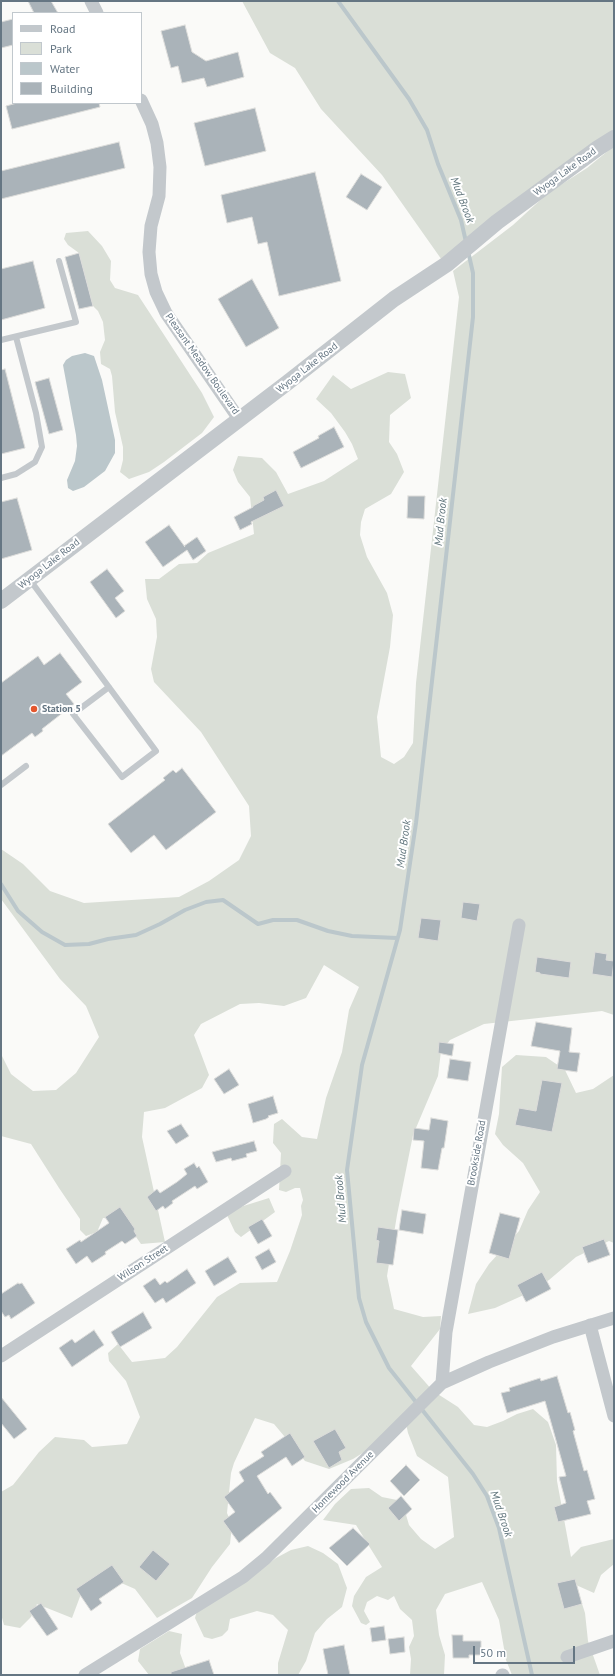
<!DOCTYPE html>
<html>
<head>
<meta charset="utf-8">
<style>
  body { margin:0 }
  #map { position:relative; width:615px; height:1676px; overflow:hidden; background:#fafaf8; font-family:"PT Sans",sans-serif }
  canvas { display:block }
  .frame { position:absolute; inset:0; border:2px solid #657683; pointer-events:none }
  .legend { position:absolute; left:12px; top:12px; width:130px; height:92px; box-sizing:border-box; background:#fff; border:1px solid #c1c8cd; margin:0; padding:5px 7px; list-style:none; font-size:12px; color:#657683 }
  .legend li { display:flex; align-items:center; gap:8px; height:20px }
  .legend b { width:20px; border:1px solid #c1c8cd }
  .scale { position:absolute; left:473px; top:1646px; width:102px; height:18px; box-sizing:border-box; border:2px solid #657683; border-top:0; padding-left:5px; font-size:12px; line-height:14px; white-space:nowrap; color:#657683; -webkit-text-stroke:3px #fff; paint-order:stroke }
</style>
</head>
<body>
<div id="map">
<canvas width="615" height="1676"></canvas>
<div class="frame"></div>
<ul class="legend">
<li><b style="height:5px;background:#c3c8cc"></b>Road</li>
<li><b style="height:11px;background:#dadfd7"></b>Park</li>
<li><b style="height:11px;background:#bbc7cb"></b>Water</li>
<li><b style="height:11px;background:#aab3b9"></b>Building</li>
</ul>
<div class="scale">50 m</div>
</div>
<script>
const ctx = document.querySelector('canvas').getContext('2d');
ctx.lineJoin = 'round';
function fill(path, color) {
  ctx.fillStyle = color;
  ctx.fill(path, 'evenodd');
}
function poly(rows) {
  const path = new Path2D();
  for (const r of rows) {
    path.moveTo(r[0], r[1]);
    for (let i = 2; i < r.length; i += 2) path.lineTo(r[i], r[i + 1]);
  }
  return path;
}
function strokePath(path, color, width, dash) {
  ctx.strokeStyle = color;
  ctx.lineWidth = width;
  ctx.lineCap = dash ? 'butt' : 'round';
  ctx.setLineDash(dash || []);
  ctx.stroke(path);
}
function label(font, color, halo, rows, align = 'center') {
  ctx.font = font + ' "PT Sans",sans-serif';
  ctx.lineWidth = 4;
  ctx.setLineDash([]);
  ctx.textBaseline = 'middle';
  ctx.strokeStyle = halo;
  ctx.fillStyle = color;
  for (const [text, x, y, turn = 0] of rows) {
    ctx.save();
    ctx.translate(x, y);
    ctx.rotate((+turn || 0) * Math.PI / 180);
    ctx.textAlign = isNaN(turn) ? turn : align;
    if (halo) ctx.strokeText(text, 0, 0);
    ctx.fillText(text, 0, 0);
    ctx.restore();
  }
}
fill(poly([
  [242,1,614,1,614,1015,602,1011,484,1024,450,1040,441,1051,438,1076,413,1135,397,1215,387,1276,394,1309,423,1317,441,1316,440,1329,411,1366,433,1391,458,1407,474,1425,487,1427,503,1421,517,1414,533,1409,548,1422,556,1445,557,1481,571,1557,581,1547,614,1539,614,1564,601,1575,594,1593,576,1585,585,1613,588,1641,600,1675,512,1675,506,1660,499,1620,482,1582,445,1594,436,1610,439,1635,445,1655,444,1675,410,1675,411,1659,409,1647,414,1636,412,1620,400,1609,394,1596,388,1600,377,1596,367,1602,364,1611,370,1622,366,1625,361,1623,352,1606,354,1596,366,1577,382,1567,356,1525,323,1520,335,1504,351,1489,369,1488,382,1497,402,1501,409,1525,421,1539,435,1549,454,1537,448,1477,417,1456,408,1433,405,1419,377,1444,353,1459,329,1469,305,1461,274,1424,255,1418,234,1463,231,1473,227,1513,232,1525,230,1544,212,1567,192,1598,157,1618,135,1589,119,1582,81,1594,72,1618,37,1604,31,1617,20,1628,4,1625,1,1614,1,1492,13,1485,39,1452,55,1437,84,1440,92,1447,127,1444,140,1417,126,1381,109,1361,108,1353,118,1344,132,1362,165,1358,177,1347,217,1297,240,1283,277,1282,290,1251,302,1215,301,1206,303,1200,300,1188,295,1188,286,1192,279,1190,281,1153,273,1143,274,1124,282,1119,302,1137,317,1139,326,1098,342,1052,349,1010,359,987,324,965,306,998,284,1006,259,1003,240,1004,201,1024,194,1035,209,1075,202,1088,165,1108,144,1112,142,1137,165,1242,141,1244,124,1220,103,1218,97,1232,86,1236,80,1230,80,1219,59,1188,31,1144,1,1136,1,1054,11,1074,33,1091,56,1090,76,1073,99,1037,86,1006,60,979,1,899,1,849,23,864,50,891,84,903,179,897,209,881,239,860,251,836,249,806,201,732,154,682,151,669,157,637,156,619,147,599,145,579,159,579,179,564,197,563,208,553,254,534,250,497,238,482,233,470,238,456,262,458,276,472,288,494,324,481,358,459,352,444,345,432,331,413,316,399,333,375,351,389,388,372,405,374,411,398,390,415,389,442,397,454,404,472,391,494,365,509,361,522,360,535,367,557,387,593,393,615,390,647,377,717,381,757,394,764,404,757,413,743,416,683,456,324,459,297,453,271,513,225,548,193,587,168,609,150,444,263,382,175,321,109,295,68,270,53],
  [88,231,102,246,111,261,110,280,115,288,138,295,202,393,214,417,202,433,164,462,149,472,129,479,120,472,123,460,123,447,115,412,112,376,110,369,101,364,100,352,105,340,103,322,98,311,93,306,79,253,68,245,64,239,66,233],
  [516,1055,546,1057,565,1070,576,1093,593,1089,614,1075,614,1243,609,1241,576,1257,549,1280,526,1294,495,1308,468,1314,476,1284,489,1264,519,1231,528,1210,540,1192,523,1163,503,1145,495,1134,499,1114,502,1067],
  [269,1198,275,1212,241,1237,235,1232,227,1215,237,1208],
  [308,1546,323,1553,338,1564,347,1588,342,1607,327,1619,315,1633,306,1661,298,1675,278,1675,278,1663,288,1630,273,1615,257,1611,230,1619,228,1630,222,1636,212,1639,204,1637,195,1618,198,1607,259,1571,276,1558,291,1550],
  [169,1631,182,1634,180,1653,188,1675,149,1675,138,1661,140,1649]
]), '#dadfd7');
fill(poly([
  [85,353,94,356,102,380,115,440,115,453,105,471,84,487,73,491,68,488,67,480,75,461,77,446,76,435,63,365,66,360,72,356]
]), '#bbc7cb');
strokePath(poly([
  [338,1,409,99,427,130,438,164,461,220,466,242],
  [468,251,473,273,473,317,416,823,400,930,362,1065,347,1170,359,1298,366,1322,389,1368,473,1474,487,1496,499,1528,532,1675],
  [1,884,18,911,42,932,65,945,89,944,108,939,136,935,160,924,185,910,206,902,223,900,258,924,273,920,297,920,328,931,352,936,397,938]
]), '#bbc7cb', 4);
const building = poly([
  [28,1,51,1,58,13,34,13,28,1],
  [13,19,13,45,1,48,1,22,13,19],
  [185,25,192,52,206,61,238,52,244,77,207,87,204,78,182,83,178,66,171,68,161,31,185,25],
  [17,103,99,103,100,107,12,129,6,106,17,103],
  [255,108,266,151,205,166,194,123,255,108],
  [119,142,125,168,1,199,1,171,119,142],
  [315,172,341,281,279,296,267,242,258,244,252,217,227,223,221,195,315,172],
  [361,174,382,187,367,210,346,197,361,174],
  [79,253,93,306,79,309,65,257,79,253],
  [33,261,45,308,1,320,1,269,33,261],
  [252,279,279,328,246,347,218,299,252,279],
  [5,369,25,448,1,454,1,370,5,369],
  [49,378,63,430,49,434,35,382,49,378],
  [334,427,344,447,301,468,293,452,319,438,318,436,334,427],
  [276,490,284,506,251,522,252,524,240,530,234,517,253,507,253,506,264,500,263,497,276,490],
  [408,496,425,496,424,519,407,518,408,496],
  [17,498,32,550,1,559,1,502,17,498],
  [169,525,185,547,184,546,197,537,206,551,193,560,187,550,163,567,145,542,169,525],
  [107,569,124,591,115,598,125,611,116,618,90,582,107,569],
  [60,653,82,682,66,694,74,704,42,729,43,731,35,737,32,733,1,756,1,683,38,656,44,665,60,653],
  [182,768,216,812,166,850,154,835,131,853,108,824,165,780,163,778,173,770,176,773,182,768],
  [463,902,480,904,477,921,461,918,463,902],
  [421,918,441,920,438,941,418,938,421,918],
  [595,952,607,954,606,960,614,961,612,977,592,974,595,952],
  [537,957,571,962,569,978,540,974,540,973,535,972,537,957],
  [536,1022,572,1028,569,1052,580,1053,577,1072,557,1069,560,1051,531,1046,536,1022],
  [439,1042,454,1044,452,1056,438,1053,439,1042],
  [450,1059,471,1062,468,1081,447,1078,450,1059],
  [229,1069,239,1085,224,1094,214,1079,229,1069],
  [542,1080,562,1083,552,1132,515,1125,519,1108,536,1111,542,1080],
  [273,1096,278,1113,268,1116,269,1117,266,1119,253,1123,248,1104,273,1096],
  [431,1118,448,1121,444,1148,442,1148,438,1170,421,1168,424,1141,413,1140,414,1128,429,1130,431,1118],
  [181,1124,189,1136,176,1144,167,1131,181,1124],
  [254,1141,257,1151,246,1154,247,1157,232,1161,231,1158,216,1162,212,1152,254,1141],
  [194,1163,197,1168,199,1166,208,1182,197,1189,195,1186,172,1201,173,1203,165,1209,163,1206,156,1211,147,1197,157,1189,160,1193,177,1182,187,1174,184,1169,194,1163],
  [120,1207,135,1229,134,1231,137,1236,125,1244,122,1241,105,1252,106,1254,92,1263,87,1256,76,1264,66,1249,80,1240,81,1242,109,1223,105,1217,120,1207],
  [402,1210,426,1214,423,1234,399,1230,402,1210],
  [500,1213,520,1218,509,1259,489,1253,500,1213],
  [262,1219,272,1236,258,1244,248,1227,262,1219],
  [378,1227,398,1230,393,1265,376,1263,379,1241,376,1240,378,1227],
  [604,1239,610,1255,588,1263,582,1247,604,1239],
  [269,1249,276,1262,262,1270,255,1257,269,1249],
  [228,1257,237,1272,214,1286,205,1271,228,1257],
  [187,1269,196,1283,166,1303,163,1298,155,1303,143,1286,155,1278,160,1285,165,1281,167,1283,187,1269],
  [542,1272,551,1289,526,1302,517,1285,542,1272],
  [18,1283,19,1284,22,1283,35,1303,11,1319,9,1315,5,1317,1,1311,1,1294,18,1283],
  [143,1312,152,1328,120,1347,111,1332,143,1312],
  [94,1330,104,1345,72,1367,59,1348,72,1339,75,1343,94,1330],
  [557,1376,568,1413,570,1412,575,1430,573,1431,584,1471,587,1470,595,1499,587,1501,591,1514,558,1522,554,1507,566,1503,559,1477,566,1476,545,1401,507,1413,501,1393,510,1391,509,1388,540,1378,541,1381,557,1376],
  [1,1397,27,1429,14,1439,1,1423,1,1397],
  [335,1429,346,1448,339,1452,342,1460,329,1468,313,1441,335,1429],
  [290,1433,305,1457,292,1466,286,1457,257,1476,268,1494,270,1492,282,1508,239,1543,223,1521,235,1512,224,1497,244,1481,239,1472,264,1456,261,1452,290,1433],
  [406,1465,420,1480,404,1496,390,1481,406,1465],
  [401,1496,412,1509,399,1521,388,1508,401,1496],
  [353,1528,370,1544,347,1566,329,1548,353,1528],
  [153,1550,170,1564,156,1581,139,1567,153,1550],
  [112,1565,124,1582,99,1599,102,1603,91,1611,76,1589,112,1565],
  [575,1579,582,1604,564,1609,557,1583,575,1579],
  [41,1603,58,1629,47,1636,29,1611,41,1603],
  [384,1626,386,1640,372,1642,370,1628,384,1626],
  [452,1635,463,1635,463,1641,481,1641,481,1655,469,1655,469,1658,453,1658,452,1635],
  [404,1637,405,1652,390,1654,388,1639,404,1637],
  [344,1645,350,1675,328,1675,323,1649,344,1645],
  [209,1660,214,1675,171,1675,171,1672,209,1660]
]);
fill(building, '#aab3b9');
strokePath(building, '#dcdcda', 1);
strokePath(poly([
  [1,340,76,322,59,261],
  [1,478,16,474,35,462,42,447,36,413,16,337],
  [30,580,156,751,122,777,73,714,109,687],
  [1,785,26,766]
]), '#c3c8cc', 6);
strokePath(poly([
  [91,1,97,13],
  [141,100,152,124,157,143,160,167,159,196,151,226,149,252,151,274,156,292,166,313,239,419],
  [590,1325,614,1416],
  [1,1356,285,1171],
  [442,1383,446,1332,519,925],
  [567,1657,614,1641],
  [85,1675,243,1577,266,1558,442,1383,489,1362,553,1337,614,1318],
  [502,1675,503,1675]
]), '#c3c8cc', 13);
strokePath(poly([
  [1,601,287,383,394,299,447,264,497,222,598,148,614,138]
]), '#c3c8cc', 16);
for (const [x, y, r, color] of [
  [34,709,4,"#e4572e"]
]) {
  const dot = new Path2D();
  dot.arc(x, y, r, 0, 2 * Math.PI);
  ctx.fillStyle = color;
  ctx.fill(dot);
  strokePath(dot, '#fff', 1.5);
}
label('10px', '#657683', '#fff', [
  ["Wyoga Lake Road",565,172,-36],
  ["Pleasant Meadow Boulevard",202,364,55],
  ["Wyoga Lake Road",307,368,-38],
  ["Wyoga Lake Road",49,564,-38],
  ["Brookside Road",477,1153,-80],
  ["Wilson Street",143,1263,-33],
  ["Homewood Avenue",343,1482,-45]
]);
label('bold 10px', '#657683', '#fff', [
  ["Station 5",42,709]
], 'left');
label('italic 11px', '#60757c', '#fff', [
  ["Mud Brook",462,200,69],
  ["Mud Brook",441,522,-84],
  ["Mud Brook",404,844,-82],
  ["Mud Brook",341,1199,-95],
  ["Mud Brook",501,1514,71]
]);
</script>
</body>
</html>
